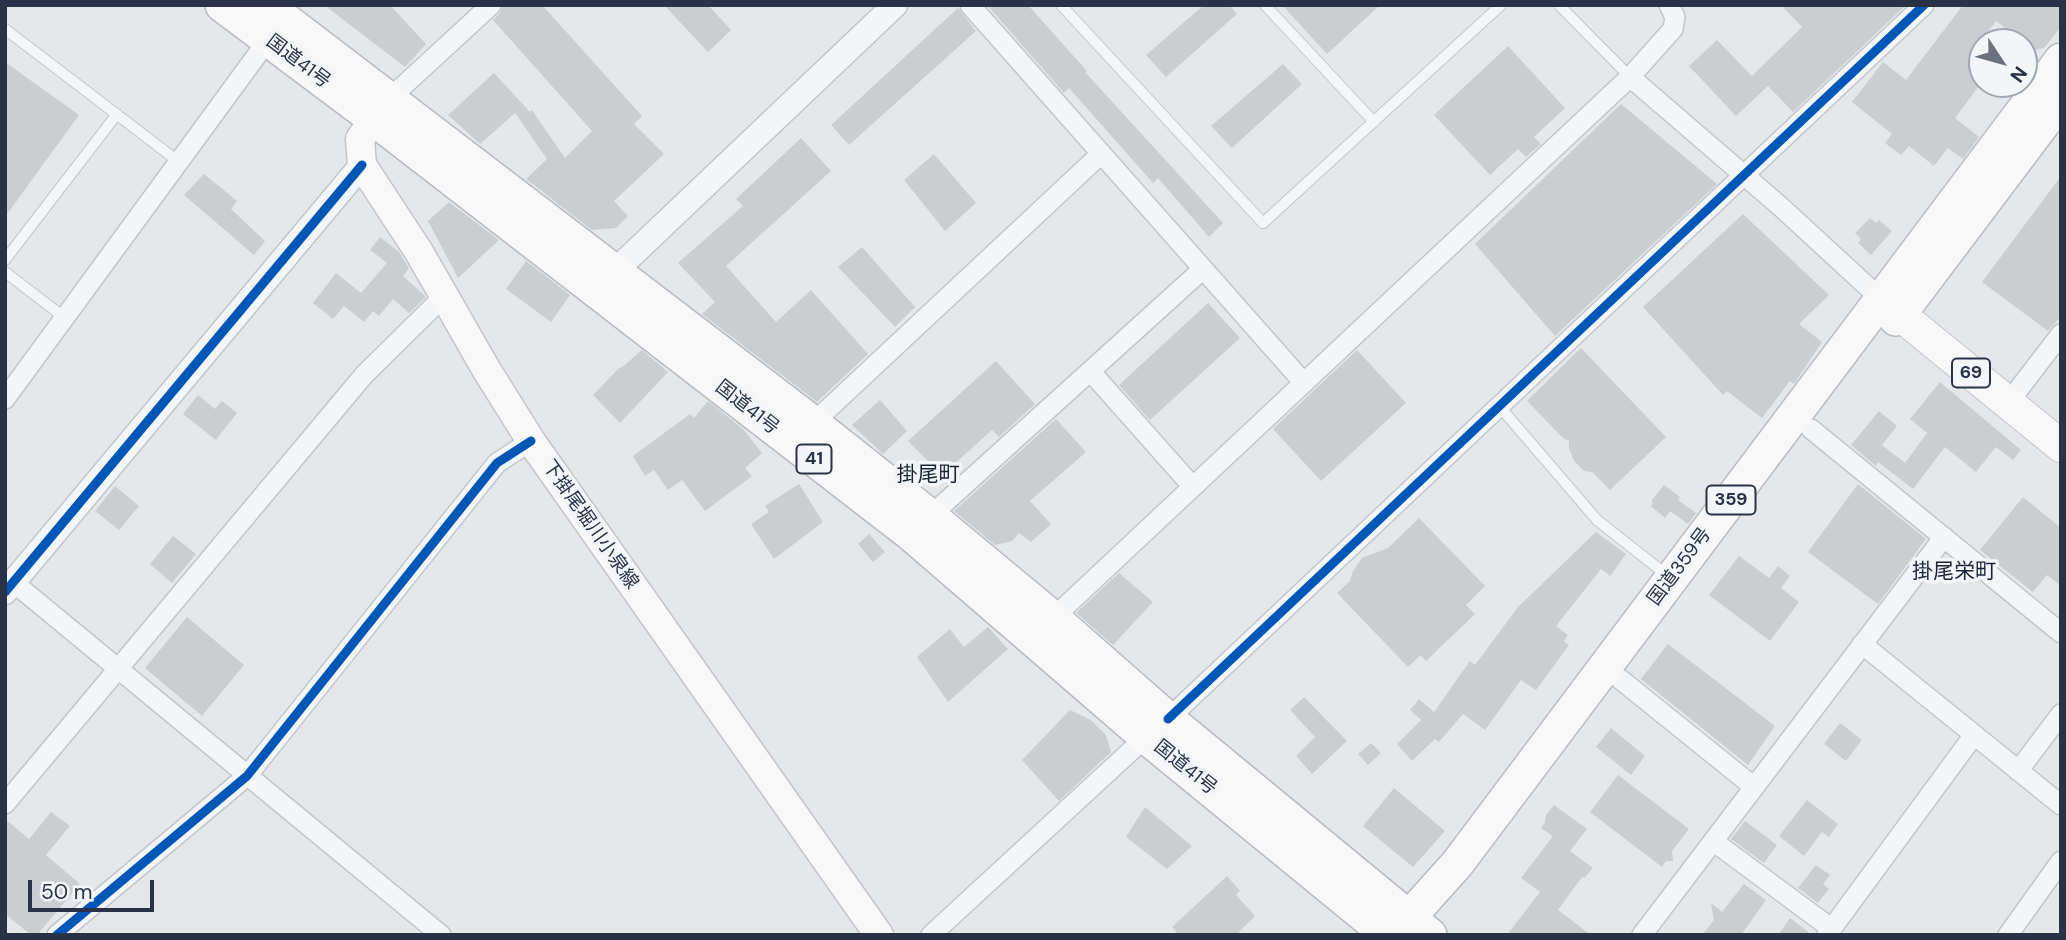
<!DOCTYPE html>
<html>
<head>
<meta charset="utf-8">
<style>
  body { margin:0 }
  #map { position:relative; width:2066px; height:940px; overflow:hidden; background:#e5e7ea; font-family:"DM Sans",sans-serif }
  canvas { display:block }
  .frame { position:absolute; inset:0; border:7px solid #293246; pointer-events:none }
  .north { position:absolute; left:1968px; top:28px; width:70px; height:70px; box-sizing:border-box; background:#f3f5f9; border:2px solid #a2a7b1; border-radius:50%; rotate:126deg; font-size:19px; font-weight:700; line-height:28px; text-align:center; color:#293246 }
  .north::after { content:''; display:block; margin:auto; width:24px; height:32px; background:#6b717f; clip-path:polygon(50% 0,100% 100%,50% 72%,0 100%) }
  .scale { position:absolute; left:28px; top:880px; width:126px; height:32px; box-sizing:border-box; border:4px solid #293246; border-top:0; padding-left:9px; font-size:21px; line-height:24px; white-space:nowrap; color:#293246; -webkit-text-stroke:5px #f3f5f9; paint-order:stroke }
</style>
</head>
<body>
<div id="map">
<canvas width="2066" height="940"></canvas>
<div class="frame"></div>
<div class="north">N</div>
<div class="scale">50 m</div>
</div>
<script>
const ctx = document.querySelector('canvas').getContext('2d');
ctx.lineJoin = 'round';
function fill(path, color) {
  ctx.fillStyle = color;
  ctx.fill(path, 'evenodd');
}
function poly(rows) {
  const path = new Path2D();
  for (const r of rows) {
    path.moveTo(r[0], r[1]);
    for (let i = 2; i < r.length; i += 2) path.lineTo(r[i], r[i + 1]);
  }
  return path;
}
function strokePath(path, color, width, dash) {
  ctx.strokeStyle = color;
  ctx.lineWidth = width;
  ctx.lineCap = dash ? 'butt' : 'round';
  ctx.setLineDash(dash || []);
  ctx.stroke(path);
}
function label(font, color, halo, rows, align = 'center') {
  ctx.font = font + ' "DM Sans","Noto Sans JP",sans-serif';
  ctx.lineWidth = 7;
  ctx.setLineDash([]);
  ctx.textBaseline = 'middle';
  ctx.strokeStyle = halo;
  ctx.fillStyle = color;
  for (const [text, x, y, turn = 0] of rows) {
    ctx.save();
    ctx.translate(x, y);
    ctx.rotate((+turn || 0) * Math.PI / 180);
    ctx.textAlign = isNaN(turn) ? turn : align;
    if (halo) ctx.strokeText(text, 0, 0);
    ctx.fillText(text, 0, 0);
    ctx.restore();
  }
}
fill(poly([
  [324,5,390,5,426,44,405,67],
  [503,5,542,5,642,116,634,124,664,154,614,201,628,216,616,228,592,230,526,179,547,159,515,113,480,144,448,115,494,73,530,112,532,110,565,158,592,131,493,20,500,13],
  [664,5,708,5,731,30,708,52],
  [987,5,1028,5,1087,71,1085,72,1223,223,1209,237,1158,178,1153,183,1069,88,1064,93],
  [1204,5,1229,5,1237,14,1166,77,1146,55],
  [1282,5,1380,5,1327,54],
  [1781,5,1906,5,1793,112,1768,86,1736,116,1689,66,1717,40,1752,76,1802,27],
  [1963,5,2061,5,2061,27,2044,48,2033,50,1996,21,1982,40,1982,82,1955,118,1979,137,1963,159,1948,148,1934,166,1909,146,1901,155,1885,143,1892,134,1852,102,1883,62,1906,80],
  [958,8,976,31,849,145,831,125],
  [1508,46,1565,108,1534,137,1541,144,1526,157,1518,149,1490,175,1434,115],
  [5,62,79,115,5,217],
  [1283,64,1302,84,1232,148,1211,126],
  [1621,104,1717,184,1555,336,1475,244],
  [801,138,831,171,726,266,776,322,811,290,868,354,817,402,702,314,715,302,678,263,743,206,736,199],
  [934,154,976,203,945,231,904,180],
  [204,174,237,201,231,209,265,241,254,255,184,195],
  [2061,176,2061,316,2048,331,1982,282],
  [449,202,499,240,458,278,428,221],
  [1743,214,1829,295,1799,324,1822,342,1794,384,1790,381,1762,418,1727,391,1723,395,1643,307],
  [1870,218,1876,223,1879,220,1892,231,1871,255,1858,243,1861,239,1855,233],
  [380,237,399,252,409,268,403,276,426,297,409,313,393,299,379,316,373,311,364,322,344,306,333,319,313,303,336,273,361,293,387,263,370,250],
  [862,247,915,307,895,327,838,267],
  [526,261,570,295,551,322,506,289],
  [1208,303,1240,338,1150,420,1119,385],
  [1581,348,1666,437,1610,490,1592,472,1584,471,1575,462,1569,449,1569,441,1563,438,1527,401],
  [642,350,668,372,620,423,593,395,620,367,621,368],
  [1357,350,1406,403,1321,481,1273,429],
  [996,361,1035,404,999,437,992,430,942,475,908,441],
  [1940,382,2021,450,2013,460,1996,447,1976,472,1945,447,1913,489,1878,462,1876,466,1851,445,1879,411,1897,426,1882,445,1905,463,1927,433,1910,419],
  [198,395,215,409,222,401,237,413,216,440,183,414],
  [880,400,907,431,883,454,852,425],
  [708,401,743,429,762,453,745,468,752,476,705,511,682,480,668,490,654,470,645,476,633,456,690,414,694,418],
  [1056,419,1086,452,1030,501,1051,524,1031,542,1019,533,1012,541,995,545,954,511],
  [799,484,823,522,774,559,751,524,769,512,765,506],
  [1858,484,1926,539,1878,604,1808,552],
  [1664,485,1680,497,1678,500,1696,513,1688,524,1670,511,1665,518,1651,506,1653,503,1651,501],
  [115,486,139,506,119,530,95,511],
  [2023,497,2061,528,2061,586,2047,575,2033,592,1980,550],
  [1419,518,1485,586,1466,605,1475,614,1426,661,1421,655,1408,667,1337,593,1350,581,1353,571,1362,558,1388,548],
  [1596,532,1626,554,1610,576,1601,569,1556,626,1568,635,1564,641,1569,645,1536,690,1521,680,1485,730,1463,714,1439,742,1435,739,1412,761,1397,744,1421,720,1410,710,1419,699,1434,712,1470,661,1475,665,1518,607],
  [869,534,885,552,873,562,858,544],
  [173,536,196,554,172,583,150,564],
  [1739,556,1769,578,1778,566,1790,576,1781,588,1799,602,1770,641,1709,595],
  [1119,573,1153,602,1113,645,1076,613],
  [187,617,244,665,202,716,145,668],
  [988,627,1008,649,948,702,917,657,950,629,964,647],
  [1668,644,1775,726,1748,765,1641,679],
  [1304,697,1347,741,1312,774,1296,756,1315,737,1290,710],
  [1070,710,1091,720,1106,735,1111,752,1059,801,1022,760],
  [1840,723,1862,740,1846,761,1824,744],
  [1611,728,1645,756,1631,775,1596,747],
  [1371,743,1381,753,1368,765,1358,754],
  [1618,775,1689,829,1672,851,1673,861,1666,861,1662,867,1590,812],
  [1394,788,1445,831,1413,867,1363,826],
  [1807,800,1838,824,1829,837,1822,832,1804,856,1779,836],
  [1554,805,1587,829,1570,851,1593,868,1584,878,1582,877,1558,910,1591,935,1507,935,1540,892,1521,878,1553,836,1541,828,1545,822,1546,815],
  [1145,807,1192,846,1167,869,1126,837],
  [51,812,70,826,46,855,80,884,37,935,31,935,5,914,5,819,29,839],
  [1745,821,1777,845,1764,863,1731,839],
  [1816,865,1830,875,1823,884,1829,889,1818,903,1798,888],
  [1227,876,1240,891,1236,895,1255,916,1236,935,1179,935,1172,927],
  [1744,884,1766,900,1741,935,1702,935,1714,920,1711,903,1722,912],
  [1790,918,1812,935,1778,935]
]), '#cbced1');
const service = poly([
  [1061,5,1263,223,1501,5],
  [1265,5,1374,122],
  [1559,5,1630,77],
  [5,29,179,162],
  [5,260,117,114],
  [5,272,65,318],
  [1500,407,1597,520,1668,576]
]);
const minor = poly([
  [970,5,1304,383],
  [1630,77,1781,207,1882,300],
  [389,99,491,5],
  [1091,372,1193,487],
  [5,399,268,40],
  [2008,403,2061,334],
  [813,423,1101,154],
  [1811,429,2061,633],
  [930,516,1203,269],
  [13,582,441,935],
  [1053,618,1630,77,1673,29,1675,17,1669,5],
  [1862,644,2061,805],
  [1620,679,1754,787],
  [1168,719,1924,5],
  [2018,771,2061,714],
  [5,804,364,375,443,297],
  [1713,841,1832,929],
  [57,935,247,776,497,463,531,441],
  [931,935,1146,737],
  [1642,935,1944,537],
  [1827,935,1974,735],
  [2008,935,2061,861]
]);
const tertiary = poly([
  [605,283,615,271,895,5],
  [5,592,362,165]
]);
const secondary = poly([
  [387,101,360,139,362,165,419,252,486,369,531,441,879,935]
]);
const primary = poly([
  [1882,300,2061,446]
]);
const trunk = poly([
  [222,5,374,119,912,535,1146,737,1388,935],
  [266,5,813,423,930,516,1053,618,1168,719,1430,935],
  [1896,319,2061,100],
  [1395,933,1457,864,2061,60]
]);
strokePath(service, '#c3c5c8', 12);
strokePath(minor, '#c3c5c8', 22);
strokePath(tertiary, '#c3c5c8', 27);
strokePath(secondary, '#c3c5c8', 31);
strokePath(primary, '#c1c4c8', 34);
strokePath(trunk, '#b7babf', 36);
strokePath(service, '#f4f5f7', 10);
strokePath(minor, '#f4f5f7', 19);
strokePath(tertiary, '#f4f5f7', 24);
strokePath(secondary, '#f8f8f8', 28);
strokePath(primary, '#f8f8f8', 32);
strokePath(trunk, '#f8f8f8', 33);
strokePath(poly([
  [5,592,362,165],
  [1168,719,1924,5],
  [57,935,247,776,497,463,531,441]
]), '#0057b8', 9);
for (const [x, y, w] of [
  [1971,373,38],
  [814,459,35],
  [1731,500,49]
]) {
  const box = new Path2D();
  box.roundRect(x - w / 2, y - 14.5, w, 29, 5);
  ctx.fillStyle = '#f3f5f9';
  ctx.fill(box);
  strokePath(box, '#293246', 2);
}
label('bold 18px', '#293246', null, [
  ["69",1971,373],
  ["41",814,459],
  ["359",1731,500]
]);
label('19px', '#293246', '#f3f5f9', [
  ["国道41号",298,62,37],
  ["国道41号",747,408,38],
  ["下掛尾堀川小泉線",590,525,55],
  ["国道359号",1680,567,-53],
  ["国道41号",1185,768,39]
]);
label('21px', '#1b2337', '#f3f5f9', [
  ["掛尾町",928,475],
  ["掛尾栄町",1954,572]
]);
</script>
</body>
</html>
